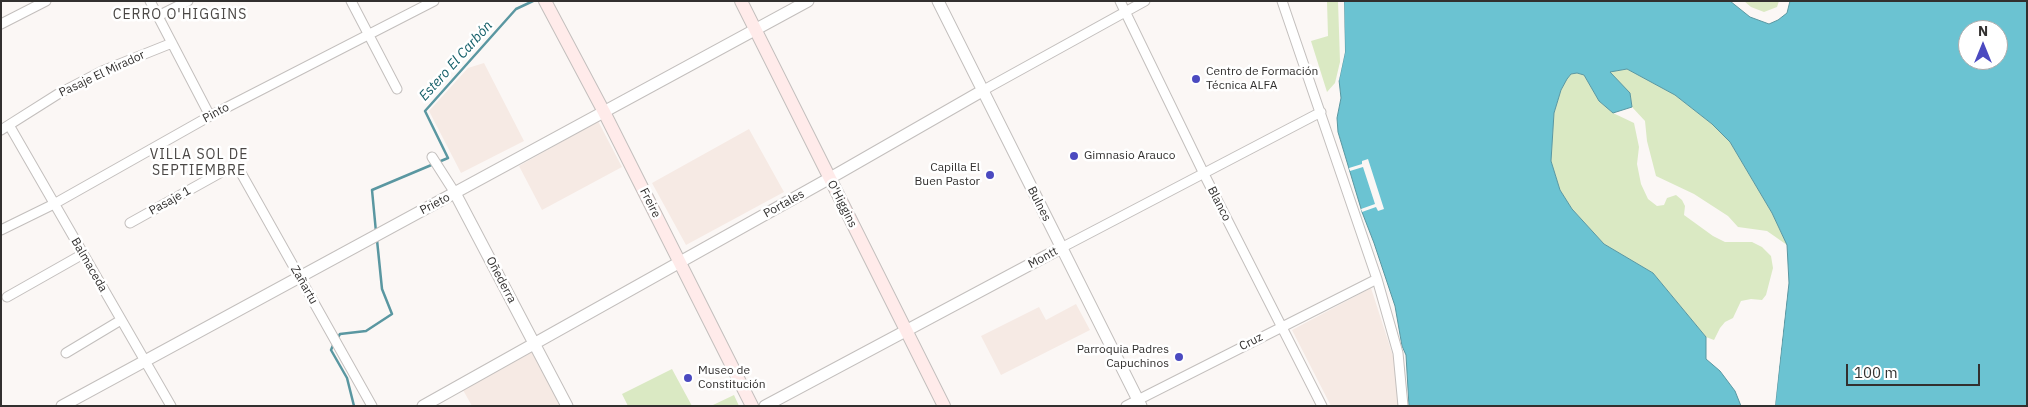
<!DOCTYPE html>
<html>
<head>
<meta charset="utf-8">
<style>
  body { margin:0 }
  #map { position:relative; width:2028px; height:407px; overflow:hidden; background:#fbf7f5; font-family:"IBM Plex Sans",sans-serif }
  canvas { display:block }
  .frame { position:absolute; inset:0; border:2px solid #32302f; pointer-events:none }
  .north { position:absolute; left:1958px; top:20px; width:50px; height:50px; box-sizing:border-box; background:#fff; border:1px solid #adacac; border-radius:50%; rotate:0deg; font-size:14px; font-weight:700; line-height:20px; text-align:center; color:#32302f }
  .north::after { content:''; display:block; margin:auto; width:18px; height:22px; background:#4b4ac0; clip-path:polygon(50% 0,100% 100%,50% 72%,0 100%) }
  .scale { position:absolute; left:1846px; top:364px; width:134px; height:22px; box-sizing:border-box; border:2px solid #32302f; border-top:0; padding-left:6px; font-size:15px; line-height:18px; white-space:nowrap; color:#32302f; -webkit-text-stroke:4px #fff; paint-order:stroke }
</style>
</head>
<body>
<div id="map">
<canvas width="2028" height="407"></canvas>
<div class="frame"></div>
<div class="north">N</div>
<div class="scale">100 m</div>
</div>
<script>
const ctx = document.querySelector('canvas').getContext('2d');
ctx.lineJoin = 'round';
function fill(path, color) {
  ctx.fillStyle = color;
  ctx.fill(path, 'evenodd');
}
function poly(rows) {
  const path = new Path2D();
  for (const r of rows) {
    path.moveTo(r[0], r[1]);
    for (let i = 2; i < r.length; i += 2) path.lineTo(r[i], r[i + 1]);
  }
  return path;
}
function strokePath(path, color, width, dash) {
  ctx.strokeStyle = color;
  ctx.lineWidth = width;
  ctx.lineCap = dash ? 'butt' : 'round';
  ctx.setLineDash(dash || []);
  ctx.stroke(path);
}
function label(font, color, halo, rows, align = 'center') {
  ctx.font = font + ' "IBM Plex Sans",sans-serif';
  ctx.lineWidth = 5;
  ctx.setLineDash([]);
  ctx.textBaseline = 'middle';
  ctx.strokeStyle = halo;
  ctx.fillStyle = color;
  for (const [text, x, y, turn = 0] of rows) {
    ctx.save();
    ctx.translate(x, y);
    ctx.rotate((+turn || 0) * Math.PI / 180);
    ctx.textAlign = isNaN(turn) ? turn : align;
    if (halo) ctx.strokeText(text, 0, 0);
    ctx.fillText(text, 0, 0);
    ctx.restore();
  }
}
fill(poly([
  [484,63,524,141,461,173,429,111,468,68],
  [598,121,622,167,542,210,519,166],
  [749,129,784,192,686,245,652,183],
  [1371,288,1394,359,1397,363,1398,406,1331,406,1292,330],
  [1076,304,1090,330,1001,375,981,336,1039,307,1046,320],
  [532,352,561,406,472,406,463,390]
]), '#f6eae4');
fill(poly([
  [1327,1,1338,1,1340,62,1335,83,1327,92,1311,41,1328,36],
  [1744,1,1779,1,1777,7,1764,12,1751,7],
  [1627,69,1675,95,1712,124,1730,142,1772,213,1787,245,1767,231,1738,227,1728,216,1694,194,1656,176,1647,141,1645,121,1632,107,1630,93,1609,72],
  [1577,73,1584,75,1599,101,1613,113,1634,123,1639,147,1637,164,1641,184,1648,199,1657,206,1664,205,1667,198,1676,195,1682,200,1685,206,1684,215,1713,236,1725,242,1752,242,1762,247,1771,256,1773,268,1766,295,1762,300,1751,299,1741,301,1733,318,1725,322,1720,328,1714,340,1706,337,1653,273,1604,244,1572,209,1560,190,1551,161,1554,113,1561,90,1567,79,1571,74],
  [672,369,692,406,628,406,622,394],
  [734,395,739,406,714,406,713,405]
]), '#dae9c3');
const water = poly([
  [1344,1,1730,1,1750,17,1769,24,1778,20,1787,13,1790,1,2027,1,2027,406,1775,406,1789,283,1787,245,1772,213,1730,142,1712,124,1675,95,1627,69,1610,72,1630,93,1632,107,1613,113,1599,101,1584,75,1577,73,1571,74,1567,79,1561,90,1554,113,1551,161,1560,190,1572,209,1604,244,1653,273,1706,337,1706,359,1720,371,1735,391,1741,406,1409,406,1406,355,1402,346,1395,306,1374,243,1362,212,1338,132,1337,118,1341,98,1339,80,1345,52,1344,1],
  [1968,30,1998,30,1998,60,1968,60,1968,30]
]);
fill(water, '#6bc3d2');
strokePath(water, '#5a97a1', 1);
fill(poly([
  [1342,1,1344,1,1345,52,1339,80,1337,82,1342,52],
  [1368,159,1384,209,1378,211,1376,207,1362,212,1361,209,1375,204,1363,167,1350,171,1349,168,1362,164,1362,161],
  [1784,292,1787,292,1775,406,1773,406]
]), '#fbf7f5');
strokePath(poly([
  [376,232,372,190,448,158,425,111,516,9,533,1],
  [337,339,340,334,366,331,392,314,382,289,377,240],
  [334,343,331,350,347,378,354,406]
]), '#5a97a1', 2.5);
const minor = poly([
  [150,1,210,116],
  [351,1,397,89],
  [1120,1,1207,180,1322,406],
  [1282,1,1377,279,1398,353,1403,406],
  [158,16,188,1],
  [1,24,46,1],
  [982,91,1145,1],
  [9,125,171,406],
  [1,130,58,94,102,71,172,43],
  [432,157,455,193],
  [130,223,236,164,372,406],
  [1,230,54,204,210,116,434,1],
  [1061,248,1321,112],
  [7,297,83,254],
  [66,353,121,320],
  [1126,406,1377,279]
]);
const tertiary = poly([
  [938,1,1141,406],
  [455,193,567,406],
  [62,406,808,1],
  [423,406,839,173,982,91],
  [765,406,1061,248]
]);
const secondary = poly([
  [545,1,604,112,752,406],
  [741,1,944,406]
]);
strokePath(minor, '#c3bfbd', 11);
strokePath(tertiary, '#c3bfbd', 13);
strokePath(secondary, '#c3bfbd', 14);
strokePath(minor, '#fff', 9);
strokePath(tertiary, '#fff', 11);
strokePath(secondary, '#ffebea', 12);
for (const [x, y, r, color] of [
  [1196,79,5,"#4b4ac0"],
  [1074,156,5,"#4b4ac0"],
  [990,175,5,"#4b4ac0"],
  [1179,357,5,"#4b4ac0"],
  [688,378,5,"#4b4ac0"]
]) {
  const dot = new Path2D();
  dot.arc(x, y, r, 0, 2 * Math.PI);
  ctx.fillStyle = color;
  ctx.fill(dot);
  strokePath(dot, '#fff', 2);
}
label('12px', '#32302f', '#fff', [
  ["Centro de Formación",1206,72],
  ["Técnica ALFA",1206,86],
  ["Gimnasio Arauco",1084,156],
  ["Capilla El",980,168,"right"],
  ["Buen Pastor",980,182,"right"],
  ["Parroquia Padres",1169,350,"right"],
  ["Capuchinos",1169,364,"right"],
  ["Museo de",698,371],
  ["Constitución",698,385]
], 'left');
label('12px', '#32302f', '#fff', [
  ["Pasaje El Mirador",102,74,-25],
  ["Pinto",216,113,-28],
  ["Pasaje 1",170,201,-29],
  ["Freire",650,203,63],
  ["Prieto",435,204,-28],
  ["Portales",784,204,-29],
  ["O'Higgins",842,204,63],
  ["Bulnes",1039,204,63],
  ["Blanco",1219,204,63],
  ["Montt",1043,258,-28],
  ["Balmaceda",89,265,60],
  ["Oñederra",501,280,62],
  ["Zañartu",304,285,60],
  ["Cruz",1251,342,-27]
]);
ctx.letterSpacing = '1px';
label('14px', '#4a4745', '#fff', [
  ["CERRO O'HIGGINS",180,15],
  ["VILLA SOL DE",199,155],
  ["SEPTIEMBRE",199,171]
]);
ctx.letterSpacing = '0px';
label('italic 14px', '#16606a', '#fff', [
  ["Estero El Carbón",456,61,-48]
]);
</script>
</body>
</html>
